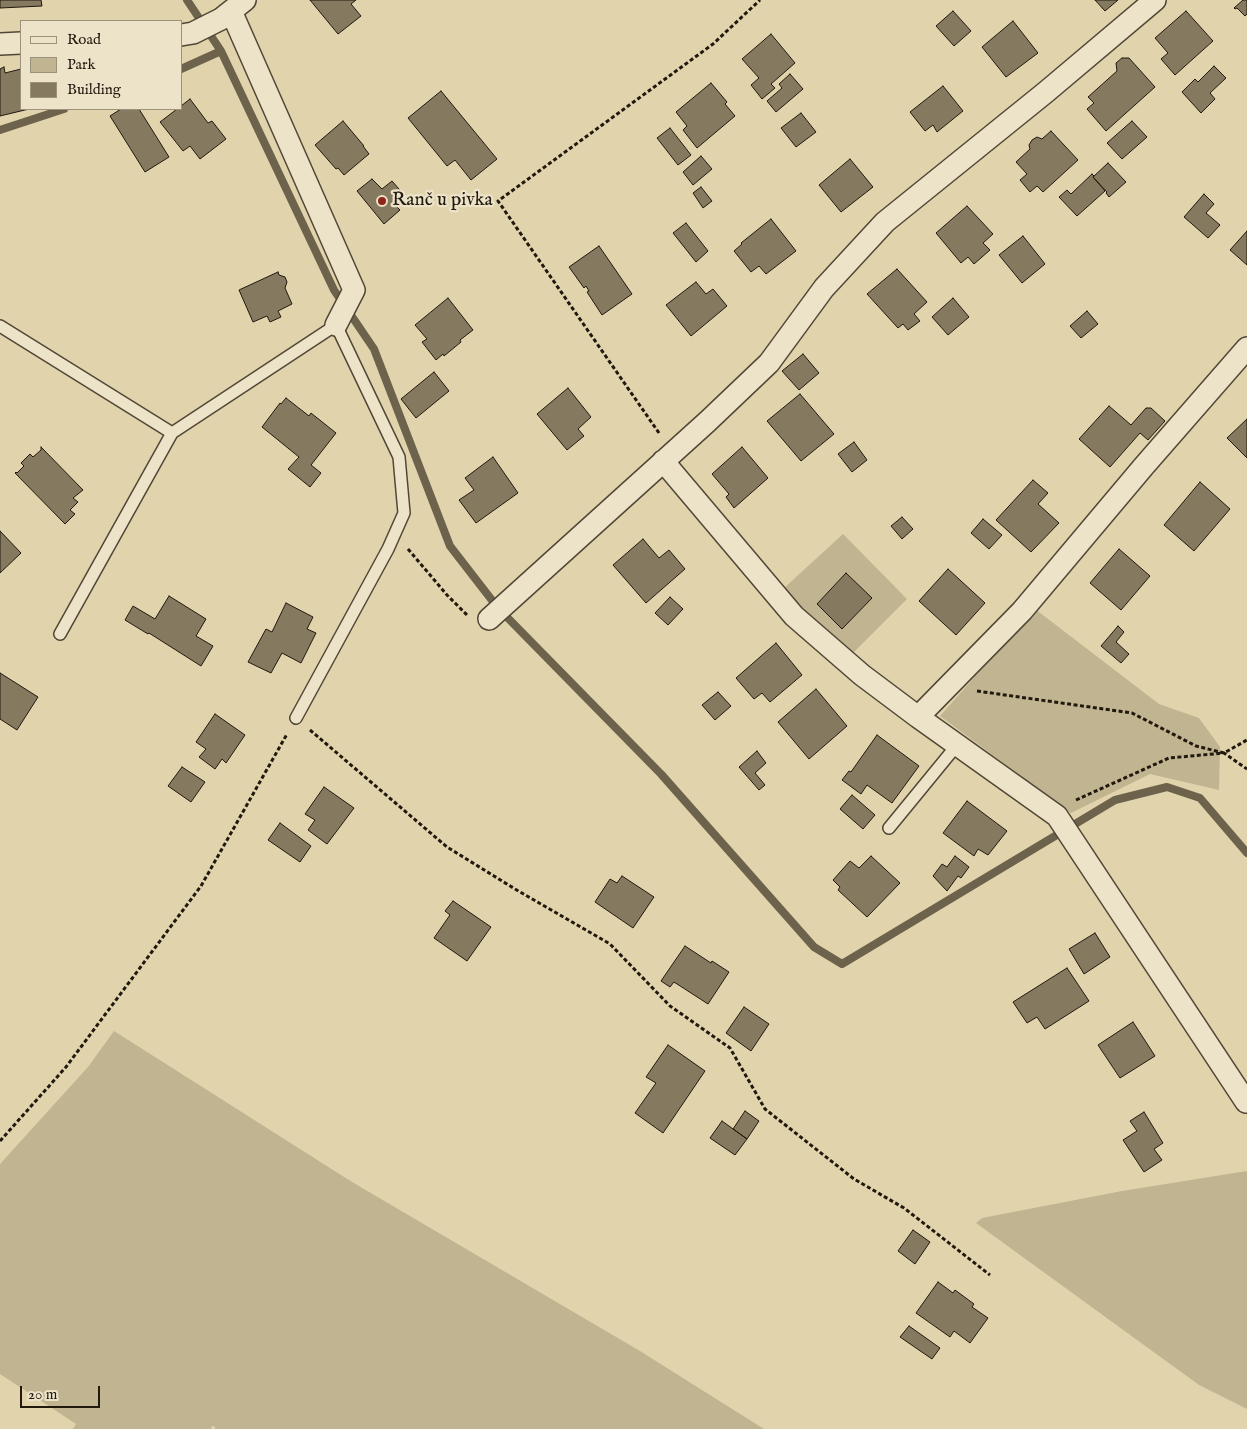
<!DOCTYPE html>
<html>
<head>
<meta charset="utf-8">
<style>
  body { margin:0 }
  #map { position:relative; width:1247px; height:1429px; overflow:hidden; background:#e1d4ac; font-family:"IM FELL English",serif }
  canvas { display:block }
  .legend { position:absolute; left:20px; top:20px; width:162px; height:90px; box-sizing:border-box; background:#ece3c9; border:1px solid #9b927e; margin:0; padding:6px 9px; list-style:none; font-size:15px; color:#21180e }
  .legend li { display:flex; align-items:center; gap:10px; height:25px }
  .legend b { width:25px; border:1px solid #9b927e }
  .scale { position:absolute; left:20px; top:1386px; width:80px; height:22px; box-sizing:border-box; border:2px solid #21180e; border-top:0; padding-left:6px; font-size:15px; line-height:18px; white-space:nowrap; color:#21180e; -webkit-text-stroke:4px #ece3c9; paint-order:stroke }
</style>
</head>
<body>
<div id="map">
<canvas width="1247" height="1429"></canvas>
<ul class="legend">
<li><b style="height:6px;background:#ece3c9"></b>Road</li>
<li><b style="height:14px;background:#c0b491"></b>Park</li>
<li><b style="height:14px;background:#857a60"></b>Building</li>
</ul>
<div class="scale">20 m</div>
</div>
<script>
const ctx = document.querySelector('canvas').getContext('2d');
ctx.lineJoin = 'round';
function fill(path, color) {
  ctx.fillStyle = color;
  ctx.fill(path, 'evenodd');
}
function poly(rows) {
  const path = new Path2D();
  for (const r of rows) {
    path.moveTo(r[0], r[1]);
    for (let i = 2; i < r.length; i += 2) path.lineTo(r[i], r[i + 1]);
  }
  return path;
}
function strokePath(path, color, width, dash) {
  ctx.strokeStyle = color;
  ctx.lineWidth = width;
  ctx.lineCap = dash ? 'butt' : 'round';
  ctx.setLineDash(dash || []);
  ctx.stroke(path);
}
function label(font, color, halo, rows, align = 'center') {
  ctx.font = font + ' "IM FELL English",serif';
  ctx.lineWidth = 4.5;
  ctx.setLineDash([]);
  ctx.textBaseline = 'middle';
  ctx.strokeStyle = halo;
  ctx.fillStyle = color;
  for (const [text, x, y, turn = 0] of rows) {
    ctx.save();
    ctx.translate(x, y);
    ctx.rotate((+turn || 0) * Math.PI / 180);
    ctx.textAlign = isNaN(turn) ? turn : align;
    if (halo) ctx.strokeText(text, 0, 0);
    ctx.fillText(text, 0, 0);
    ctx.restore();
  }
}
fill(poly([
  [843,534,907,599,852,654,800,608,783,589],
  [1035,609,1159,704,1199,718,1220,747,1219,790,1150,774,1071,813,940,716],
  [114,1031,352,1182,640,1351,764,1429,215,1429,215,1427,213,1426,211,1427,212,1429,73,1429,76,1424,0,1374,0,1164,88,1067],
  [1247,1171,1247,1409,1199,1385,976,1223,982,1218,1122,1191]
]), '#c0b491');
strokePath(poly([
  [187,0,221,51],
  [181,69,221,51,334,290,374,349,450,546,498,608,661,774,814,947,842,964,1115,800,1167,787,1200,798,1247,853],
  [0,130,64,109]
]), '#6d624c', 8);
const building = poly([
  [0,0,41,0,42,6,0,8,0,0],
  [310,0,356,0,351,4,361,16,338,34,310,0],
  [1095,0,1118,0,1105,11,1095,0],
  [1243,0,1247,0,1247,14,1245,16,1237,8,1235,9,1234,8,1243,0],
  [953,11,971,31,954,46,936,26,953,11],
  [1186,11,1213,41,1175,75,1161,59,1168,53,1155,38,1186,11],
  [1013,21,1038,53,1006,77,982,47,1013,21],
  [771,34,795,63,771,84,775,88,762,99,751,85,759,78,742,59,771,34],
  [1122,58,1129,58,1155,87,1106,131,1087,109,1094,103,1088,97,1117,71,1116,63,1122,58],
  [1214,66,1226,78,1210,93,1215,99,1201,113,1182,92,1195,79,1198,82,1214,66],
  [4,67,5,73,21,69,21,109,29,109,0,116,0,69,4,67],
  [790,74,803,89,776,112,767,101,782,88,779,84,790,74],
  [711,83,727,102,725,104,735,116,697,148,683,130,687,126,676,112,711,83],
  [943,86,963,111,937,132,933,125,925,131,910,112,943,86],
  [441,91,497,159,471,180,455,160,447,166,408,118,441,91],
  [190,99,208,123,212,121,226,139,200,159,190,146,183,151,160,122,177,109,181,109,181,106,190,99],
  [121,109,139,109,169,157,145,172,110,116,121,109],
  [801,113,816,132,796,147,781,128,801,113],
  [343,121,364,146,363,146,369,154,344,175,338,168,336,169,315,145,343,121],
  [1132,121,1147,137,1122,159,1107,143,1132,121],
  [670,128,691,155,678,165,657,138,670,128],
  [1051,131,1078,160,1043,192,1037,186,1030,192,1020,180,1027,174,1016,162,1030,149,1029,145,1032,140,1037,137,1042,139,1051,131],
  [701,156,712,169,693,185,683,172,701,156],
  [850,159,873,187,841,212,819,185,850,159],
  [1108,163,1126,182,1109,197,1106,193,1107,192,1093,177,1108,163],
  [1092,174,1094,176,1093,177,1105,191,1077,216,1059,197,1067,190,1071,194,1092,174],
  [372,179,382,189,392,181,405,196,395,205,400,210,384,224,357,191,372,179],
  [701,187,712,201,703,208,693,193,701,187],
  [1204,194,1214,204,1206,213,1220,225,1208,238,1184,217,1204,194],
  [967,206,993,234,983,243,990,250,974,264,968,257,961,263,936,233,967,206],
  [771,219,796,251,766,274,759,266,751,272,734,251,742,244,741,243,771,219],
  [686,223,708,251,696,262,673,233,686,223],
  [1247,231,1247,265,1230,250,1247,231],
  [1023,236,1045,264,1022,283,999,255,1023,236],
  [599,246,632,294,602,315,587,292,589,291,586,286,584,288,569,267,599,246],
  [897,269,927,302,914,314,920,321,908,330,903,324,898,328,867,294,897,269],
  [278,272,279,275,285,277,287,282,285,288,292,304,278,311,281,317,270,322,267,316,253,322,239,290,278,272],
  [696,282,706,294,713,289,727,306,691,336,666,305,696,282],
  [448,298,473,330,460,340,461,342,444,356,443,354,436,360,422,342,427,339,415,325,448,298],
  [953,298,969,317,948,335,932,317,953,298],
  [1087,311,1098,324,1081,338,1070,326,1087,311],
  [803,354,819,373,799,390,782,371,803,354],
  [434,372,449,391,416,418,401,399,434,372],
  [568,388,591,417,578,429,584,436,567,450,537,414,568,388],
  [800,394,834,434,801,461,767,421,800,394],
  [286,398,309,416,311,413,336,433,311,465,321,473,310,487,288,469,299,457,262,427,280,403,281,404,286,398],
  [1109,406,1131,425,1146,408,1151,408,1165,421,1148,440,1140,433,1110,467,1079,439,1109,406],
  [1247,419,1247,458,1227,438,1247,419],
  [854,442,867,460,852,472,838,454,854,442],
  [41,447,83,490,73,498,78,502,70,510,75,514,65,524,15,473,16,472,17,473,24,466,21,463,30,454,33,457,41,450,41,447],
  [742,447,768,478,734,508,726,497,729,494,712,474,742,447],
  [493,457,518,493,476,523,459,500,474,490,465,478,493,457],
  [1033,480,1048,493,1038,504,1059,523,1031,552,996,520,1033,480],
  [1200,482,1230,509,1194,551,1164,525,1200,482],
  [902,517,913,529,902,539,891,526,902,517],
  [983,519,1002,535,989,549,971,533,983,519],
  [0,531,21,553,0,573,0,531],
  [643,539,659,558,669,550,685,569,646,603,613,565,643,539],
  [1119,549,1150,576,1121,610,1090,583,1119,549],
  [948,569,985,603,956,635,919,601,948,569],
  [846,573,872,598,842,629,817,604,846,573],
  [169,596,206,619,196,636,213,646,201,666,149,633,148,634,125,620,133,606,155,619,169,596],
  [670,597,683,609,668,625,655,613,670,597],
  [286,603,313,617,307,629,316,633,301,663,282,653,271,673,248,662,266,629,272,632,286,603],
  [1118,626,1124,632,1116,642,1129,654,1121,663,1101,646,1118,626],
  [776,643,802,675,770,702,762,693,754,699,736,678,776,643],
  [0,673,38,697,17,730,0,719,0,673],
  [816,689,847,726,809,759,778,722,816,689],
  [718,692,731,706,715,720,702,705,718,692],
  [215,714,245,735,226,763,222,759,215,769,199,757,206,749,196,742,215,714],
  [877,735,919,766,892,803,867,785,861,794,842,780,849,771,851,772,877,735],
  [757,751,766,763,755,773,765,785,759,790,739,767,757,751],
  [182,767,205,782,191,802,168,786,182,767],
  [324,787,354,808,327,844,308,830,315,820,305,814,324,787],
  [852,795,875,815,863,829,840,809,852,795],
  [967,801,1007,831,988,855,978,849,974,856,943,833,967,801],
  [280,823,311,846,300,862,268,840,280,823],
  [871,856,900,883,867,917,838,890,840,887,833,880,850,861,859,868,871,856],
  [955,856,969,867,961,878,958,876,947,891,933,876,942,864,947,867,955,856],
  [622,876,654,897,633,928,595,902,610,879,617,883,622,876],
  [453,901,491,927,467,961,434,938,450,915,445,911,453,901],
  [1095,933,1110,957,1084,974,1069,949,1095,933],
  [685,946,711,963,712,961,729,972,708,1004,674,982,670,987,661,981,685,946],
  [1067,968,1089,1001,1045,1029,1037,1017,1027,1023,1013,1002,1067,968],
  [744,1007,769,1024,751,1051,726,1033,744,1007],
  [1133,1022,1155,1056,1120,1078,1098,1045,1133,1022],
  [668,1045,705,1071,663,1133,635,1113,656,1083,646,1077,668,1045],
  [745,1111,759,1121,747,1139,733,1129,745,1111],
  [1144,1112,1163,1143,1154,1149,1162,1160,1144,1172,1123,1140,1137,1131,1130,1121,1144,1112],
  [722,1121,747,1139,735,1155,710,1138,722,1121],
  [913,1230,930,1242,915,1264,898,1251,913,1230],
  [938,1282,953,1293,955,1290,974,1304,972,1307,988,1318,970,1343,954,1331,950,1337,916,1313,938,1282],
  [909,1326,940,1348,932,1359,900,1337,909,1326]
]);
fill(building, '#857a60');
strokePath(building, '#21180e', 1);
const lane = poly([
  [0,326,172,433],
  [60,634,172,433,336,325,399,457,404,513,388,549,296,718],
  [889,828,957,745]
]);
const street = poly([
  [231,11,354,290,336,325],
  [181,35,193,33,221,19,245,0],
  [0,44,21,43],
  [663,461,794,616,862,675,918,717,1057,816,1246,1102],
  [489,619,707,422,769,363,824,288,885,222,1046,92,1155,0],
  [918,717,1022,611,1144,466,1247,348]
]);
strokePath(lane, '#514736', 14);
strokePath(street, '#514736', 24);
strokePath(poly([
  [659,433,498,201,713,44,760,0],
  [408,549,447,595,467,615],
  [977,691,1132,713,1196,746,1224,753,1247,740],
  [310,730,447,847,515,889,610,944,670,1006,730,1048,765,1109,854,1179,904,1208,990,1275],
  [1076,800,1169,758,1224,753,1247,769],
  [0,1141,66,1067,201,886,287,734]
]), '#21180e', 3, [4, 2.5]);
strokePath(lane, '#ece3c9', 11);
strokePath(street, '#ece3c9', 21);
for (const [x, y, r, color] of [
  [382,201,5,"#8f2418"]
]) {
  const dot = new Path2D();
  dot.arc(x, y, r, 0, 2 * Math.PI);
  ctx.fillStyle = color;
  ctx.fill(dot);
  strokePath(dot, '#ece3c9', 2);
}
label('19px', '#21180e', '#ece3c9', [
  ["Ranč u pivka",392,201]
], 'left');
</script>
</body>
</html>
